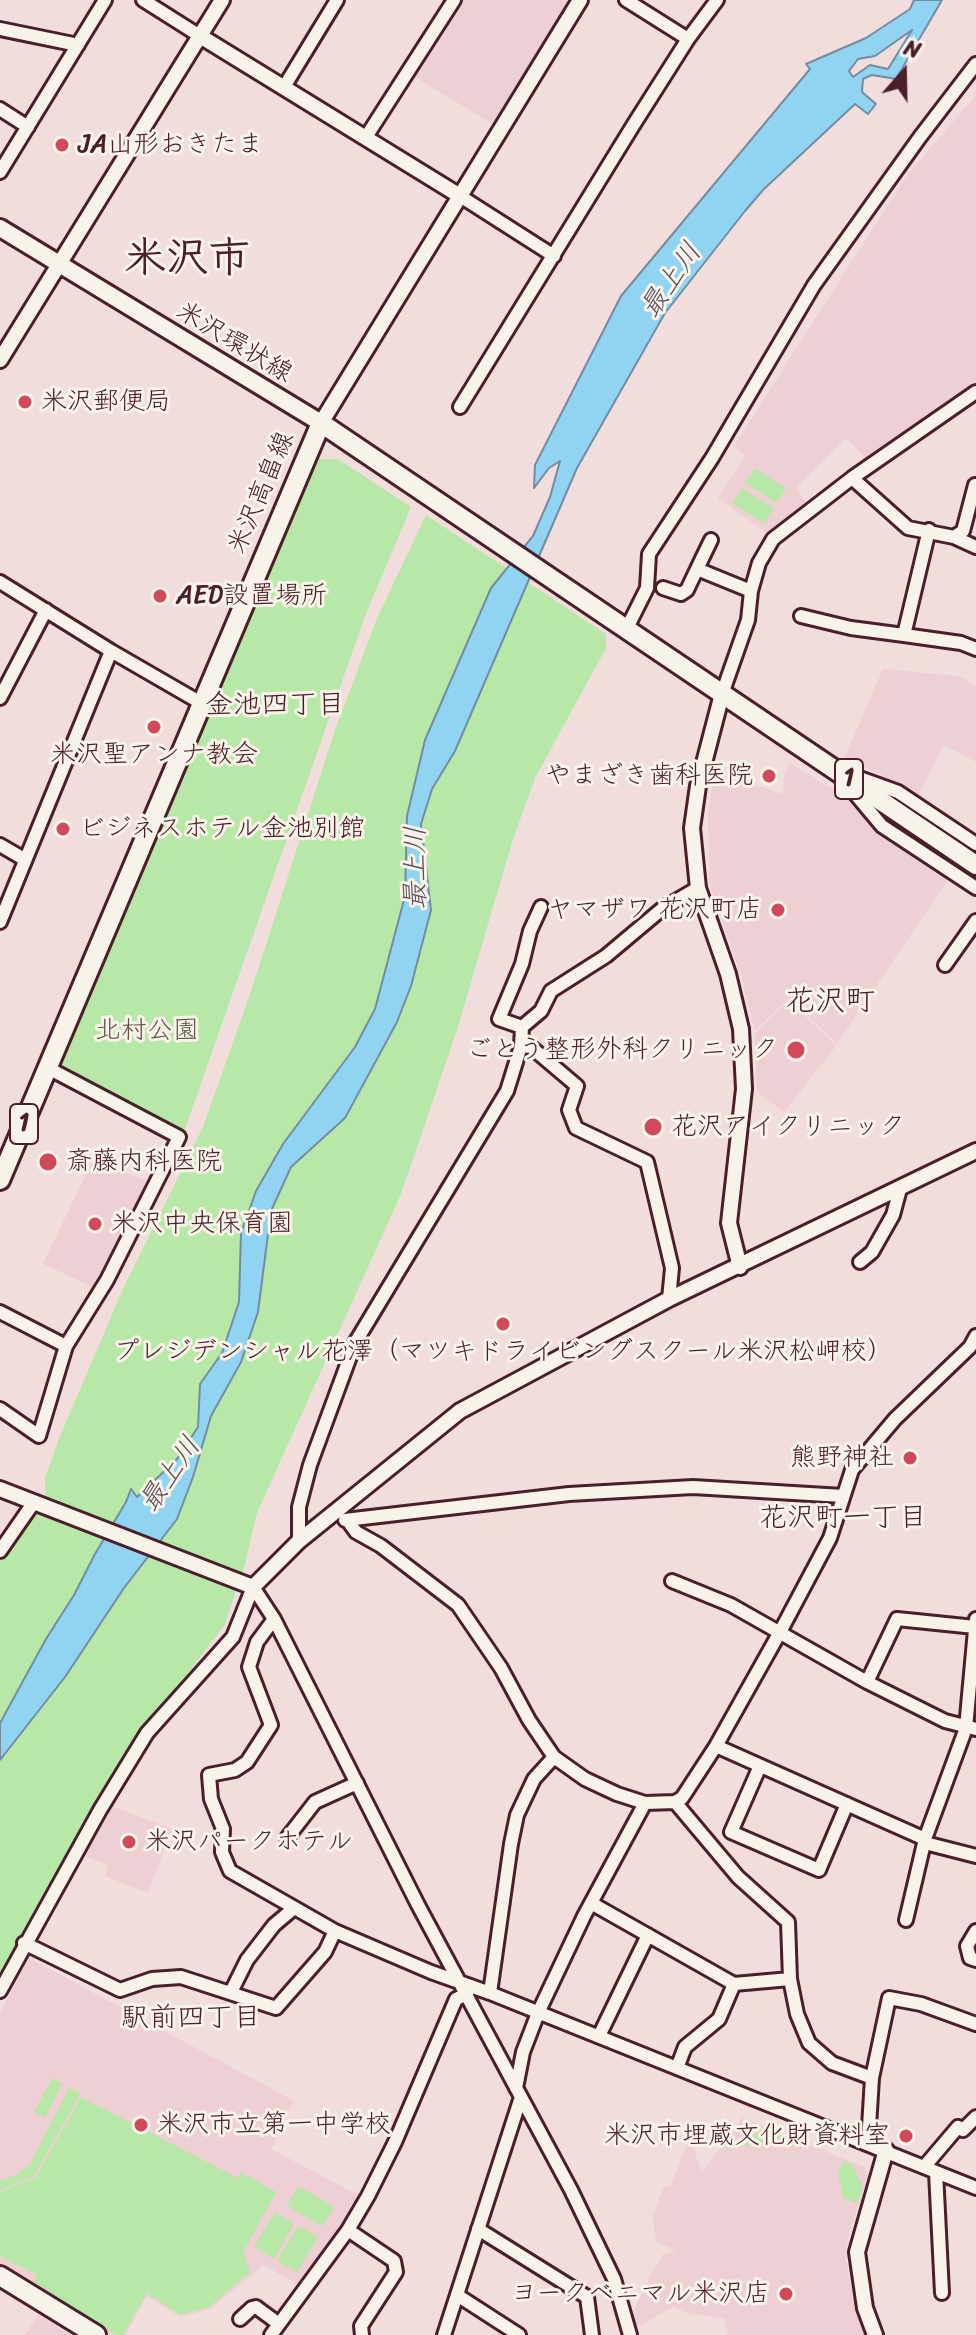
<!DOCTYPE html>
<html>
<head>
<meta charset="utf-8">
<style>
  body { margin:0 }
  #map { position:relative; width:976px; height:2335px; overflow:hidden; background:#f1dedc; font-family:Sriracha,sans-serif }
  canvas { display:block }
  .north { position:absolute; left:864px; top:32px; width:80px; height:80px; -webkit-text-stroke:6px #f7f3e8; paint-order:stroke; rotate:20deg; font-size:22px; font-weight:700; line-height:32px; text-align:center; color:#4a1f2b }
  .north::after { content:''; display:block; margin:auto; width:28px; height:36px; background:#4a1f2b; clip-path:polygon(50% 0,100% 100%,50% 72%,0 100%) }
</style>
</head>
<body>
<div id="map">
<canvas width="976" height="2335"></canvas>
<div class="north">N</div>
</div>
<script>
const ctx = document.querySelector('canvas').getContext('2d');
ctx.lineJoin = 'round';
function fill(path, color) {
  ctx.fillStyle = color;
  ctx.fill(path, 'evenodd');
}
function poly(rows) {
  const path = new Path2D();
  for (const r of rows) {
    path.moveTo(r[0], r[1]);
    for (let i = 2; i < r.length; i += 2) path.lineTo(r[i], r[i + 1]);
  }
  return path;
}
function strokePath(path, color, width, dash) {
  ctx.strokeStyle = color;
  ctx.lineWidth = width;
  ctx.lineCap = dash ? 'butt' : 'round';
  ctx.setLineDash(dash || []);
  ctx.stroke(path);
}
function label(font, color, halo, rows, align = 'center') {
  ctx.font = font + ' Sriracha,"Klee One",sans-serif';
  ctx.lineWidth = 6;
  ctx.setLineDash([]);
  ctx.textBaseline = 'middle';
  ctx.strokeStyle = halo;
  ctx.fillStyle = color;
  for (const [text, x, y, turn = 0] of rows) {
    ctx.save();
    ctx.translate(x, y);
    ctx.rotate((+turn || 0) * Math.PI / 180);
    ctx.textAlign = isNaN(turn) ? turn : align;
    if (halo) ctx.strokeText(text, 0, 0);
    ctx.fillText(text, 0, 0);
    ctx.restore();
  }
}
fill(poly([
  [461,0,575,0,496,126,413,76],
  [976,95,976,388,866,459,846,438,796,488,809,508,770,536,718,498,746,456,734,446,905,178],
  [883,669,959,676,976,686,976,762,944,745,917,798,882,775,845,757],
  [790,763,839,793,877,830,949,878,837,1044,789,998,755,1031,741,975,710,886,708,813,714,772,783,794,784,778],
  [789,1000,836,1046,784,1112,757,1092,755,1033],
  [94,1157,149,1183,95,1288,43,1264],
  [111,1806,172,1829,148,1893,105,1876,108,1865,84,1856],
  [29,1958,294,2101,271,2149,362,2197,303,2288,264,2265,210,2309,180,2317,147,2296,125,2335,112,2335,0,2266,0,2013],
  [742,2118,865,2167,868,2176,847,2239,846,2259,857,2316,865,2335,728,2335,725,2319,691,2314,672,2307,635,2329,632,2314,653,2271,663,2254,676,2251,656,2241,653,2217,664,2186,670,2186,690,2138,702,2173],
  [38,2315,70,2335,25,2335]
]), '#edcfd4');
fill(poly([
  [310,459,338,459,411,507,365,616,184,1132,58,1066],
  [755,468,786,488,777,503,745,483],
  [742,488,773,508,764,523,732,503],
  [426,515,606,634,606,648,535,778,513,839,457,1030,401,1194,257,1513,245,1564,225,1624,162,1708,0,1980,0,1562,31,1522,45,1499,45,1478,58,1441,123,1289,203,1127,251,991,334,733,377,618],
  [52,2078,62,2084,45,2117,34,2112],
  [69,2088,81,2093,34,2176,0,2191,0,2181,16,2175,30,2164],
  [81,2097,238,2178,241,2172,276,2192,243,2252,250,2272,209,2307,180,2315,147,2293,123,2335,116,2335,34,2282,37,2275,0,2256,0,2193,36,2177],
  [763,2128,791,2140,789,2145,779,2142,742,2146],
  [843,2161,852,2164,863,2187,857,2203,843,2198,838,2173],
  [298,2186,334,2207,322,2226,287,2206],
  [275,2212,294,2224,274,2259,254,2247],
  [298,2226,318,2237,297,2272,277,2261]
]), '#b7e8a8');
const water = poly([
  [914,0,942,0,896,79,872,75,863,79,862,92,876,104,868,114,855,104,763,190,745,211,665,313,577,468,455,751,432,789,421,824,431,910,411,986,397,1022,345,1118,291,1167,271,1211,258,1312,241,1362,211,1416,193,1477,177,1519,124,1588,65,1677,0,1760,0,1723,46,1639,74,1595,95,1554,126,1502,131,1489,137,1497,177,1459,198,1427,200,1384,222,1353,239,1302,241,1233,256,1191,283,1144,355,1047,375,1009,405,896,407,816,425,740,491,588,533,536,550,497,560,461,549,468,534,488,535,465,621,296,810,69,806,64,866,38,910,9,914,0],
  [912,30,888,69,870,65,853,77,849,71,858,59,875,56,912,30]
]);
fill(water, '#90d4f2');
strokePath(water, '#748ca2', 2);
const minor = poly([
  [143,0,200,36],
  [626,0,688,39],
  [0,29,78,45],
  [284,87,337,0],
  [0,109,28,127],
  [366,137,454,0],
  [0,172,105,0],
  [460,196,554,256],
  [460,407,634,124,688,39,717,0],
  [852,478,908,528,954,537,976,547],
  [954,537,963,531,975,485],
  [711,540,697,569,751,591],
  [0,582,111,651,201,703],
  [663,588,681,594,687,590,697,569],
  [801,616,851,628,904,635,929,530],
  [626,630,647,588,649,554,712,458,814,285,920,137,976,64],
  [904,635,961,643,976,649],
  [722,694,748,620,751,591,759,563,773,539,852,478,976,392],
  [0,698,46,610],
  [851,775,898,792,976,844],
  [846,783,882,826,976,888],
  [0,845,24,859],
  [0,922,111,651],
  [945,965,976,921],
  [522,1027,499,1019,522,964,530,931,541,907],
  [521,1046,531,1047,577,1086,569,1110,576,1128,647,1162,672,1268,669,1299],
  [860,1262,872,1252,893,1215,900,1189],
  [0,1312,66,1346,107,1280,179,1137,48,1068],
  [0,1409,39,1436,66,1346],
  [345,1520,569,1494,693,1487,843,1496],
  [348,1521,356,1532,381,1546,458,1605,501,1668,529,1720,554,1757,585,1779,617,1794,645,1803,675,1802,682,1798,716,1746,780,1632,830,1538,852,1470,895,1419,970,1347,976,1336],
  [299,1541,299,1507,310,1465,355,1343,507,1091,521,1046,522,1027,541,1011,551,991,606,956,662,909,698,888],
  [0,1551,34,1502],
  [672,1581,731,1605,867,1682,945,1721,976,1729],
  [253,1587,274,1619,418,1905,571,2190,614,2279,630,2335],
  [274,1619,257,1642,249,1667,271,1725,247,1762,235,1770,209,1775,211,1799,223,1829,222,1852,230,1871,335,1931,431,1972,490,1993,976,2188],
  [867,1682,897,1619,975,1627],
  [716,1746,925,1839],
  [760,1766,731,1832,819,1870,847,1804],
  [675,1802,738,1877,788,1922,790,1979,797,2014,809,2043,832,2063,872,2078],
  [287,1838,315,1802,357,1783],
  [925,1843,976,1856],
  [591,1903,734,1984,790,1979],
  [906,1920,925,1839,966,1728,976,1619],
  [976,1931,967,1946,970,1958,976,1960],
  [24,1943,120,1990,152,1979,181,1977,276,2008,325,1952,335,1931],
  [0,1991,100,1810,147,1733,233,1637,253,1587],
  [231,1992,247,1960,274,1925,293,1909],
  [490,1993,511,1844,517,1815,534,1779,554,1757],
  [599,2036,648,1935],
  [677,2068,685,2047,719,2019,734,1984],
  [516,2088,523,2052,538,2013,584,1916,645,1803],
  [868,2143,872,2078,889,1998,921,2004,976,2024],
  [924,2167,958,2127,963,2130,976,2117],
  [936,2172,942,2293],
  [478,2229,587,2297,592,2335],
  [348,2230,394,2261,396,2272,361,2326,362,2335],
  [457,2295,519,2335],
  [240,2319,252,2308,256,2307,279,2324],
  [271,2335,348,2230,368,2196,395,2142,456,1999,467,1994],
  [444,2335,521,2097]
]);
const tertiary = poly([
  [200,36,460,196],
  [0,360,222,0],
  [321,423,580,0],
  [722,694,698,786,692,828,698,888,728,974,741,1029,744,1089,729,1223,740,1267],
  [0,1489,253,1587,299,1541,460,1411,669,1299,976,1151],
  [875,2335,865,2308,857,2252,886,2150]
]);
const secondary = poly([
  [0,228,321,423]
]);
const primary = poly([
  [0,1180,321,423,976,865],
  [0,2276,96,2335]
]);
strokePath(minor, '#4a1f2b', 18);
strokePath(tertiary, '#4a1f2b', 20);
strokePath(secondary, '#4a1f2b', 22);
strokePath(primary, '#4a1f2b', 24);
strokePath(minor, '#f7f3e8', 12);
strokePath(tertiary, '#f7f3e8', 14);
strokePath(secondary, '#f7f3e8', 16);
strokePath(primary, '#f7f3e8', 18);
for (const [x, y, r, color] of [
  [62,145,8,"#d1495b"],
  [25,402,8,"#d1495b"],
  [160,596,8,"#d1495b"],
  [154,727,8,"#d1495b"],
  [769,776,8,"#d1495b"],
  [63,829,8,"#d1495b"],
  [778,910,8,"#d1495b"],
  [796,1050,10,"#d1495b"],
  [653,1127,10,"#d1495b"],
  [48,1162,10,"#d1495b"],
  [95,1224,8,"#d1495b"],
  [503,1324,8,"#d1495b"],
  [910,1458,8,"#d1495b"],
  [129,1842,8,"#d1495b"],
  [141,2125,8,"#d1495b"],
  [906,2136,8,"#d1495b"],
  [786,2294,8,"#d1495b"]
]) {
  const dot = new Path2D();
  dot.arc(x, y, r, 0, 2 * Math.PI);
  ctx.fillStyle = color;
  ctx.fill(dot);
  strokePath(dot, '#f7f3e8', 3);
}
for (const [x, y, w] of [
  [849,779,28],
  [24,1124,28]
]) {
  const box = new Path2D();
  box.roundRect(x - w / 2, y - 20, w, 40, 6);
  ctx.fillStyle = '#f7f3e8';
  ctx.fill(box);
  strokePath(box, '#4a1f2b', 2);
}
label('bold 24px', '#4a1f2b', null, [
  ["1",849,779],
  ["1",24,1124]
]);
label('26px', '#4a1f2b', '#f7f3e8', [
  ["JA山形おきたま",78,145],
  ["米沢郵便局",41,402],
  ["AED設置場所",176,596],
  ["米沢聖アンナ教会",154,755,"center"],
  ["やまざき歯科医院",753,776,"right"],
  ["ビジネスホテル金池別館",79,829],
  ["ヤマザワ 花沢町店",762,910,"right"],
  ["ごとう整形外科クリニック",778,1050,"right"],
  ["花沢アイクリニック",671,1127],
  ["斎藤内科医院",66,1162],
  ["米沢中央保育園",111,1224],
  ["プレジデンシャル花澤（マツキドライビングスクール米沢松岬校）",503,1352,"center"],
  ["熊野神社",894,1458,"right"],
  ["米沢パークホテル",145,1842],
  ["米沢市立第一中学校",157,2125],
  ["米沢市埋蔵文化財資料室",890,2136,"right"],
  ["ヨークベニマル米沢店",770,2294,"right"]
], 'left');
label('26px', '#4a1f2b', '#f7f3e8', [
  ["米沢環状線",234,343,31],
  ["米沢高畠線",262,493,-67]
]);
label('26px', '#65514a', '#f7f3e8', [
  ["北村公園",147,1031]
]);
label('italic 28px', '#5c4c5d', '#f7f3e8', [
  ["最上川",672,281,-55],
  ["最上川",417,868,-90],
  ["最上川",171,1475,-55]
]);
label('28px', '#4a1f2b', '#f7f3e8', [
  ["金池四丁目",275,706],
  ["花沢町一丁目",843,1519],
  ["駅前四丁目",191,2019]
]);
label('30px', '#4a1f2b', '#f7f3e8', [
  ["花沢町",830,1002]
]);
label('bold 42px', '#4a1f2b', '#f7f3e8', [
  ["米沢市",187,260]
]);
</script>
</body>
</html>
